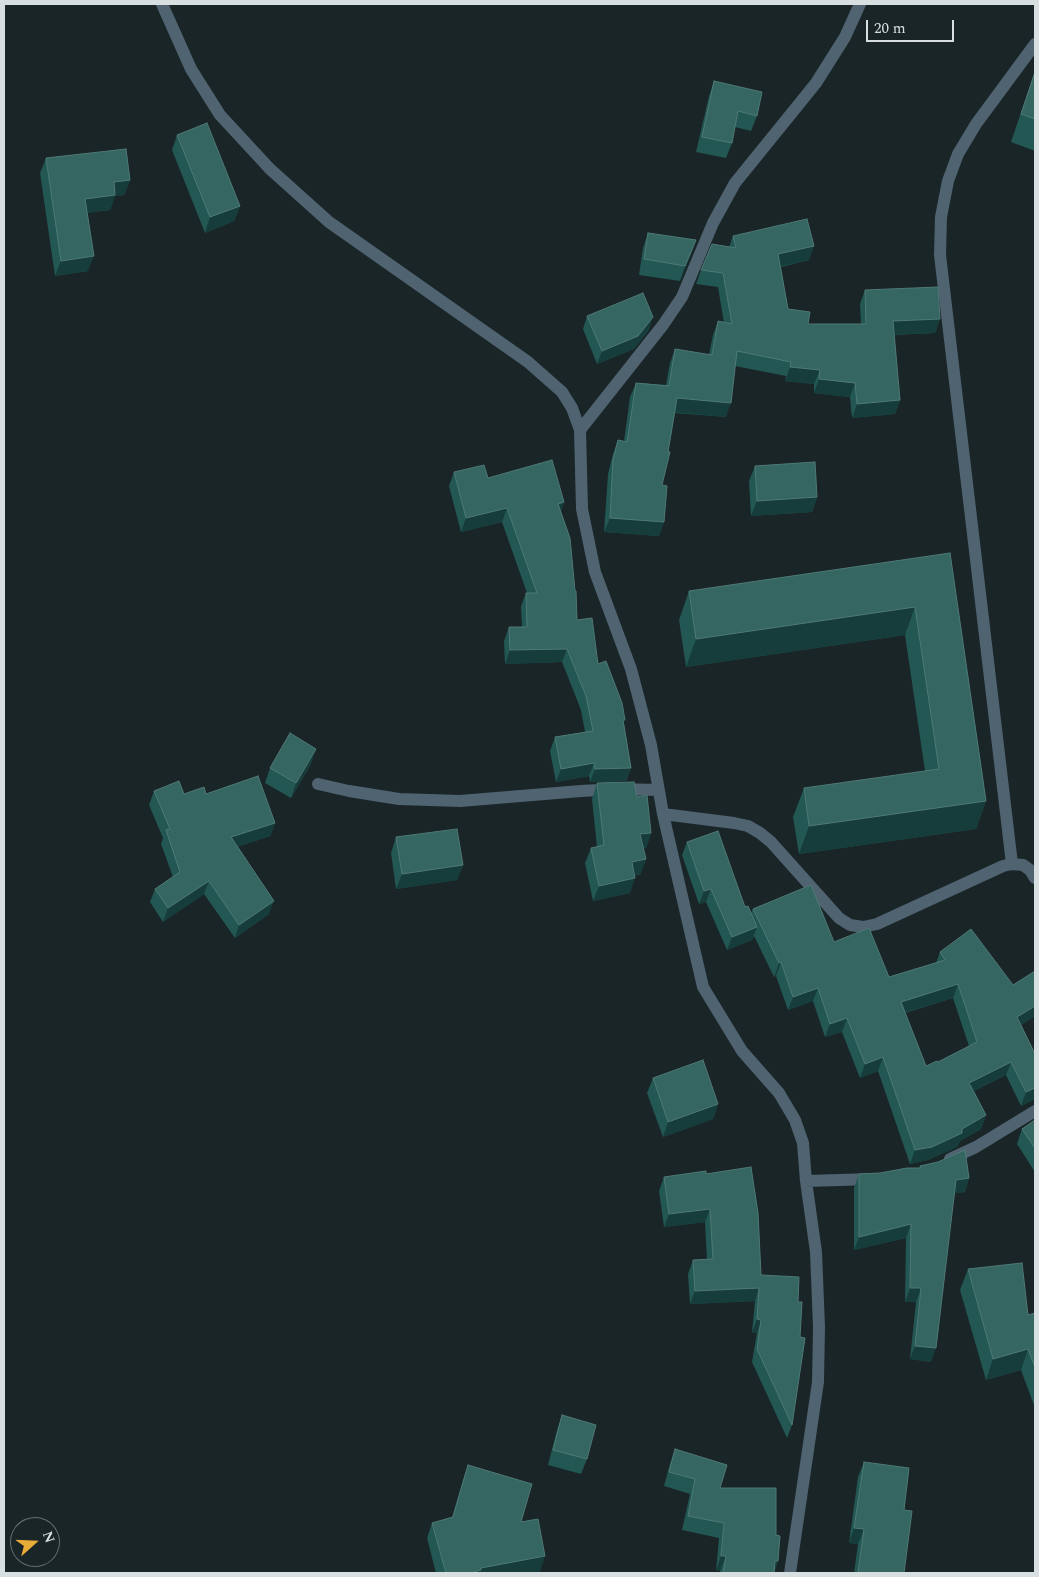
<!DOCTYPE html>
<html>
<head>
<meta charset="utf-8">
<style>
  body { margin:0 }
  #map { position:relative; width:1039px; height:1577px; overflow:hidden; background:#1a2527; font-family:Spectral,serif }
  canvas { display:block }
  .frame { position:absolute; inset:0; border:5px solid #d8dfe0; pointer-events:none }
  .north { position:absolute; left:10px; top:1517px; width:50px; height:50px; box-sizing:border-box; background:#1a2527; border:1px solid #666f71; border-radius:50%; rotate:70deg; font-size:14px; font-weight:700; line-height:20px; text-align:center; color:#d8dfe0 }
  .north::after { content:''; display:block; margin:auto; width:18px; height:22px; background:#e9ab38; clip-path:polygon(50% 0,100% 100%,50% 72%,0 100%) }
  .scale { position:absolute; left:866px; top:20px; width:88px; height:22px; box-sizing:border-box; border:2px solid #d8dfe0; border-top:0; padding-left:6px; font-size:15px; line-height:18px; white-space:nowrap; color:#d8dfe0; -webkit-text-stroke:4px #1a2527; paint-order:stroke }
</style>
</head>
<body>
<div id="map">
<canvas width="1039" height="1577"></canvas>
<div class="frame"></div>
<div class="north">N</div>
<div class="scale">20 m</div>
</div>
<script>
const ctx = document.querySelector('canvas').getContext('2d');
ctx.lineJoin = 'round';
function poly(rows) {
  const path = new Path2D();
  for (const r of rows) {
    path.moveTo(r[0], r[1]);
    for (let i = 2; i < r.length; i += 2) path.lineTo(r[i], r[i + 1]);
  }
  return path;
}
function strokePath(path, color, width, dash) {
  ctx.strokeStyle = color;
  ctx.lineWidth = width;
  ctx.lineCap = dash ? 'butt' : 'round';
  ctx.setLineDash(dash || []);
  ctx.stroke(path);
}
function fill(path, color) {
  ctx.fillStyle = color;
  ctx.fill(path, 'evenodd');
}
strokePath(poly([
  [162,4,191,69,220,115,270,169,329,222,528,362,562,392,572,408,580,430,582,509,595,572,631,669,651,745,663,814,703,987,742,1051,779,1093,795,1120,803,1143,806,1181,816,1252,819,1327,818,1382,790,1573],
  [580,430,663,325,682,297,713,223,735,183,816,83,845,37,860,4],
  [318,784,349,791,399,799,460,801,581,791,617,789,659,790],
  [663,814,734,823,748,826,760,833,771,842,839,918,850,925,863,927,877,924,1003,866,1012,864,1023,865,1030,870,1035,878],
  [1012,864,940,255,941,217,948,181,958,154,976,124,1035,44],
  [950,1159,976,1147,1035,1111],
  [806,1181,873,1179]
]), '#4f6371', 12);
fill(poly([
  [1035,71,1035,151,1011,142],
  [714,81,757,116,751,131,735,127,732,143,726,158,696,152,709,96],
  [177,135,240,206,234,221,205,233,172,150],
  [46,158,130,180,124,195,115,196,110,210,87,213,88,271,55,276,40,173],
  [648,233,696,240,680,281,639,275,643,248],
  [733,236,814,246,809,260,781,267,788,309,808,324,861,324,860,304,865,290,940,319,935,333,894,335,900,400,895,414,852,418,850,397,814,393,814,384,785,381,786,376,735,366,726,417,675,413,662,485,664,522,659,536,604,532,608,474,613,454,618,440,624,441,630,397,636,383,666,385,670,363,675,349,709,355,713,335,718,321,724,323,718,287,696,284,701,270,729,247],
  [587,316,649,330,634,349,597,364,583,329],
  [755,466,817,497,812,512,751,516,749,481],
  [454,472,488,478,564,502,561,511,577,620,598,664,624,724,631,768,626,781,590,782,589,776,556,782,550,751,555,737,585,732,581,710,562,662,505,664,504,641,509,627,522,627,521,606,526,593,527,593,502,522,461,532,449,486],
  [950,553,986,801,976,829,799,854,793,817,804,788,925,771,905,635,686,667,679,620,689,591],
  [311,764,291,798,265,783,270,768],
  [597,783,637,797,651,833,646,848,643,848,646,859,640,875,635,875,630,893,593,901,585,863,591,848,597,847,592,799],
  [154,791,184,794,206,794,275,823,270,836,237,847,269,914,235,938,204,894,163,922,150,902,155,889,173,877,161,844,163,838,149,805],
  [396,837,463,865,457,880,396,889,391,853],
  [687,842,751,913,753,909,834,942,889,977,936,963,940,952,1035,1016,1021,1025,1035,1054,1035,1099,1021,1106,1006,1075,974,1091,986,1115,981,1129,960,1141,957,1147,928,1160,910,1164,878,1071,860,1078,842,1032,825,1037,813,1001,788,1010,776,976,774,977,754,936,752,940,727,950,706,902,699,904,682,855],
  [953,998,969,1046,938,1062,926,1066,905,1013],
  [653,1078,718,1104,713,1119,663,1137,647,1093],
  [1035,1120,1035,1172,1017,1144,1022,1129],
  [920,1166,969,1178,965,1192,954,1193,931,1362,910,1359,916,1302,905,1302,906,1238,854,1250,854,1188,859,1174,880,1173,919,1168],
  [706,1174,761,1275,792,1425,787,1438,752,1362,757,1333,752,1333,755,1301,690,1304,688,1274,693,1260,707,1260,705,1222,664,1227,659,1191,664,1177],
  [968,1269,1028,1315,1035,1313,1035,1408,1021,1370,986,1380,960,1290],
  [562,1415,587,1459,581,1474,548,1465,557,1430],
  [675,1449,776,1535,778,1561,774,1573,720,1573,720,1571,716,1570,719,1538,682,1530,690,1494,664,1486,670,1464],
  [864,1462,904,1510,904,1573,854,1573,858,1544,849,1543,858,1477],
  [468,1465,521,1522,540,1572,530,1573,436,1573,427,1538,432,1523,452,1517,463,1480]
]), '#225753');
fill(poly([
  [130,180,124,195,115,196,110,210,80,214,85,199,114,182],
  [240,206,234,221,205,233,210,217],
  [696,240,691,255,680,281,685,266],
  [814,246,809,260,773,268,778,254],
  [94,256,88,271,55,276,61,261],
  [653,317,649,330,634,349,597,364,602,351],
  [940,319,935,333,888,335,893,321],
  [790,367,820,370,814,384,785,381],
  [819,379,855,383,850,397,814,393],
  [677,398,731,403,726,417,672,412],
  [900,400,895,414,852,418,857,404],
  [817,497,812,512,751,516,757,501],
  [564,502,559,515,558,504],
  [507,508,502,522,461,532,466,518],
  [610,518,664,522,659,536,604,532],
  [915,607,905,635,686,667,696,639],
  [567,649,562,662,505,664,510,650],
  [316,749,311,764,291,798,296,783],
  [594,763,589,776,556,782,561,769],
  [631,768,626,781,590,782,595,769],
  [986,801,976,829,799,854,809,826],
  [275,823,270,836,226,851,231,837],
  [651,833,646,848,634,849,640,834],
  [646,859,640,875,626,877,632,862],
  [463,865,457,880,396,889,402,874],
  [635,878,630,893,593,901,599,886],
  [209,881,204,894,163,922,168,908],
  [711,889,706,902,699,904,704,891],
  [274,901,269,914,235,938,239,925],
  [757,927,752,940,727,950,732,937],
  [781,962,776,976,774,977,779,963],
  [958,984,953,998,896,1015,901,1002],
  [818,988,813,1001,788,1010,793,997],
  [1035,1006,1035,1016,1012,1031,1017,1017],
  [847,1018,842,1032,825,1037,830,1024],
  [883,1057,878,1071,860,1078,865,1064],
  [1011,1062,1006,1075,964,1096,969,1083],
  [1035,1088,1035,1099,1021,1106,1026,1092],
  [718,1104,713,1119,663,1137,668,1122],
  [986,1115,981,1129,960,1141,957,1147,928,1160,910,1164,915,1150,962,1129],
  [969,1178,965,1192,951,1194,956,1180],
  [710,1209,705,1222,664,1227,669,1214],
  [911,1224,906,1238,854,1250,859,1237],
  [759,1288,755,1301,690,1304,695,1291],
  [910,1288,921,1288,916,1302,905,1302],
  [757,1319,761,1320,757,1333,752,1333],
  [915,1346,936,1348,931,1362,910,1359],
  [1028,1349,1021,1370,986,1380,993,1359],
  [854,1528,864,1529,858,1544,849,1543],
  [545,1556,540,1572,530,1573,471,1573,481,1568],
  [721,1556,726,1556,720,1571,716,1570],
  [775,1561,778,1561,774,1573]
]), '#163d3b');
const building = poly([
  [1035,72,1035,119,1021,114,1035,72],
  [714,81,762,92,757,116,738,111,732,143,702,137,714,81],
  [207,123,240,206,210,217,177,135,207,123],
  [126,149,130,180,114,182,115,195,85,199,94,256,61,261,46,158,126,149],
  [807,219,814,246,778,254,788,309,810,312,808,324,866,324,865,290,938,287,940,319,893,321,900,400,857,404,855,383,819,379,820,370,790,367,791,362,737,351,731,403,677,398,668,452,670,452,662,485,667,486,664,522,610,518,613,460,618,440,627,442,636,383,669,386,675,349,712,355,718,321,732,324,723,273,701,270,712,244,736,248,733,236,807,219],
  [648,233,696,240,685,266,644,259,648,233],
  [643,293,653,317,638,336,602,351,587,316,643,293],
  [552,460,564,502,558,504,570,538,575,591,576,591,577,620,592,618,598,664,606,661,622,703,625,720,623,720,631,768,595,769,594,763,561,769,555,737,593,731,586,696,567,649,510,650,509,627,527,627,526,593,537,593,507,508,466,518,454,472,484,465,488,478,552,460],
  [815,462,817,497,757,501,755,466,815,462],
  [950,553,986,801,809,826,804,788,939,769,915,607,696,639,689,591,950,553],
  [290,733,316,749,296,783,270,768,290,733],
  [258,776,275,823,231,837,274,901,239,925,209,881,168,908,155,889,180,872,166,830,170,829,154,791,179,781,184,794,204,787,206,794,258,776],
  [634,782,637,797,647,795,651,833,640,834,646,859,632,862,635,878,599,886,591,848,604,845,597,783,634,782],
  [457,829,463,865,402,874,396,837,457,829],
  [718,831,745,907,748,906,757,927,732,937,711,889,704,891,687,842,718,831],
  [811,885,834,942,869,928,889,977,945,960,940,952,971,929,1013,985,1035,971,1035,1006,1017,1017,1035,1054,1035,1088,1026,1092,1011,1062,969,1083,986,1115,962,1129,962,1133,932,1147,915,1150,883,1057,865,1064,847,1018,830,1024,818,988,793,997,781,962,779,963,753,909,811,885],
  [958,984,977,1042,938,1062,937,1061,926,1066,901,1002,958,984],
  [703,1060,718,1104,668,1122,653,1078,703,1060],
  [1035,1120,1035,1148,1022,1129,1035,1120],
  [965,1150,969,1178,956,1180,936,1348,915,1346,921,1288,910,1288,911,1224,859,1237,859,1174,880,1173,907,1168,921,1168,920,1166,938,1162,965,1150],
  [751,1167,758,1213,761,1275,799,1277,798,1302,802,1302,800,1337,805,1338,792,1425,757,1349,761,1320,757,1319,759,1288,695,1291,693,1260,713,1259,710,1209,669,1214,664,1177,706,1171,706,1174,751,1167],
  [1022,1263,1028,1315,1035,1313,1035,1367,1028,1349,993,1359,968,1269,1022,1263],
  [562,1415,596,1425,587,1459,553,1450,562,1415],
  [675,1449,727,1465,720,1488,776,1488,776,1535,780,1536,778,1561,775,1561,774,1573,723,1573,726,1556,721,1556,724,1523,688,1516,695,1479,669,1472,675,1449],
  [864,1462,909,1468,904,1510,912,1511,904,1573,858,1573,864,1529,854,1528,864,1462],
  [468,1465,532,1484,521,1522,538,1519,545,1556,481,1568,481,1570,471,1573,446,1573,432,1523,453,1517,468,1465]
]);
fill(building, '#356662');
strokePath(building, '#4f7976', 1);
</script>
</body>
</html>
